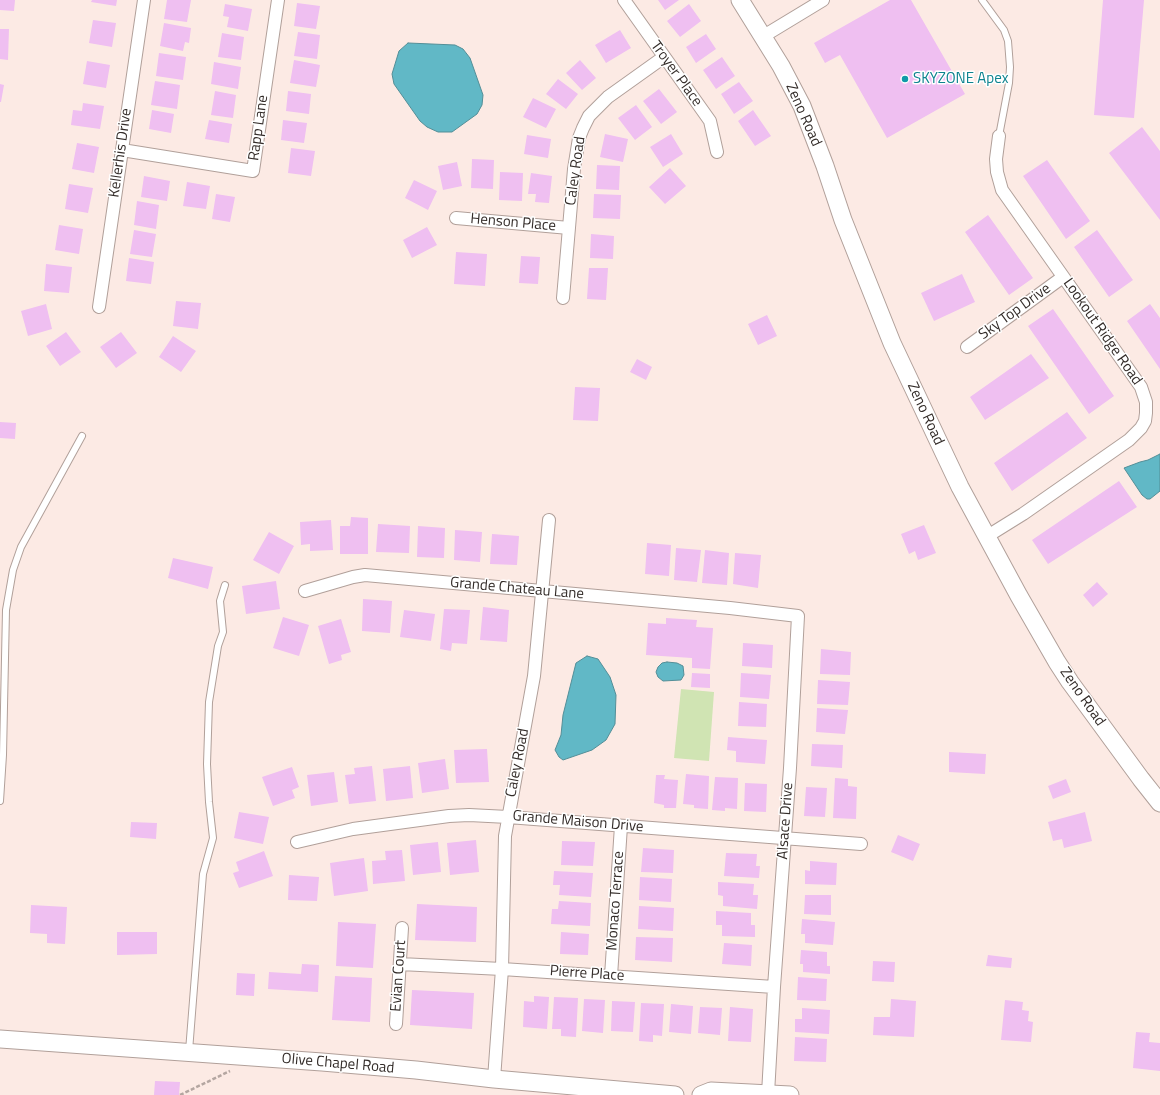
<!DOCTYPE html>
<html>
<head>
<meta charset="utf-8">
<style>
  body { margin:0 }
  canvas { display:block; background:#fceae4 }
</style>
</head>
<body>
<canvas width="1160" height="1095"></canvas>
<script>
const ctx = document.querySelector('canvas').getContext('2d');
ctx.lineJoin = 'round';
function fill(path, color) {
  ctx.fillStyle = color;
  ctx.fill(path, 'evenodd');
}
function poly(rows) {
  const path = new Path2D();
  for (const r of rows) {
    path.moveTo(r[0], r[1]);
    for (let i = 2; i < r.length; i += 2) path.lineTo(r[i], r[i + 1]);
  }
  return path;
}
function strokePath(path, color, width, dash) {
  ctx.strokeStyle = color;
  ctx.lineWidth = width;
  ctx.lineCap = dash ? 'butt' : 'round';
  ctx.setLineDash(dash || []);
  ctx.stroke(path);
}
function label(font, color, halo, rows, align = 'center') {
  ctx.font = font + ' "Titillium Web",sans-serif';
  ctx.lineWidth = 3;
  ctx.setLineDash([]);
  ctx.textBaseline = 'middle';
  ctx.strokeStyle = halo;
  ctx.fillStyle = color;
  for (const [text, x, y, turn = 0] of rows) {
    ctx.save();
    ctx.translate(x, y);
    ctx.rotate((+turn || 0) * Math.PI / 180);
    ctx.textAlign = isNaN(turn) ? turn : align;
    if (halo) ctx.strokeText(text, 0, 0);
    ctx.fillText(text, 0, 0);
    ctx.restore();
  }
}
fill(poly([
  [681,689,714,692,709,761,674,758]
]), '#d0e4b3');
const water = poly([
  [408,43,455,45,463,49,470,58,483,95,482,105,477,114,452,132,438,132,427,127,420,121,394,84,392,74,399,51,408,43],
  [1160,454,1160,491,1150,499,1147,499,1142,495,1124,468,1140,462,1148,460,1160,454],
  [587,656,598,659,610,677,616,695,615,724,606,740,592,750,563,760,559,757,555,750,561,735,563,715,576,663,587,656],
  [667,662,677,663,683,666,684,675,681,680,663,681,658,677,656,672,658,667,662,663,667,662]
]);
fill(water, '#61b8c6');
strokePath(water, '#538e97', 1);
fill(poly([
  [0,0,15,0,14,11,0,10],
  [92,0,117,0,116,6,91,2],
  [167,0,191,0,187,22,164,19],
  [658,0,679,0,665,10],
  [890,0,911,0,965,94,887,138,840,55,825,63,814,43],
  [1103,0,1144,0,1134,118,1094,115],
  [297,3,320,6,316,29,294,26],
  [225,4,252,9,248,31,227,27,229,17,223,16],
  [689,4,701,21,680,37,667,21],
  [93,20,116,23,112,47,89,43],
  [164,23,191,28,189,43,185,42,183,51,160,46],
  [0,29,9,29,8,60,0,59],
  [620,30,631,48,606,63,595,45],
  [298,32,320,35,317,59,294,56],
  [222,33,244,37,241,60,218,57],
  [706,34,716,49,696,63,686,47],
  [159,53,186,57,183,80,156,76],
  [722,57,735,76,716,89,703,70],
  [294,60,320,65,316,87,290,83],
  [580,60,596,78,582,90,566,73],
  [87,61,110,65,106,88,83,84],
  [214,62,241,67,238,89,211,84],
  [558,79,578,94,566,109,546,94],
  [155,81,180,85,177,109,151,105],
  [739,82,753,101,734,114,721,94],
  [0,84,4,85,1,102,0,102],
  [659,89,677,112,661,124,643,101],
  [215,91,236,95,233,118,211,115],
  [288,91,311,94,309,114,286,111],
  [533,98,556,109,546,128,523,117],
  [83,103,104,106,100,129,71,125,73,110,82,111],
  [636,105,652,127,635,140,618,118],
  [152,110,174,114,171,133,149,129],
  [753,110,771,136,755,146,738,121],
  [209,120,232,124,229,143,205,139],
  [283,120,307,123,304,143,281,140],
  [1142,127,1160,151,1160,220,1109,153],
  [605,134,628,139,623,162,600,157],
  [671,134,683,154,663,167,650,147],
  [527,135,551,139,548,158,524,154],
  [77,143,99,147,94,173,72,169],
  [291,148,315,151,311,176,288,173],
  [472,159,494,160,493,189,471,188],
  [1047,160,1090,221,1066,239,1023,176],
  [457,162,462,186,443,190,438,166],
  [597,165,620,166,619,190,596,189],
  [670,168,686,186,665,204,649,187],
  [500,172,523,173,522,201,499,200],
  [531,173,552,176,549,203,535,202,536,194,528,194],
  [144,176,170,181,167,201,141,197],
  [414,180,437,191,428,210,405,198],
  [187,182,210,186,206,209,183,206],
  [69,184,93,188,88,213,65,209],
  [216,194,235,197,230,222,212,219],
  [594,194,621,195,620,219,593,218],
  [137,201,159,205,156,229,134,225],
  [988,215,1033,278,1009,295,965,232],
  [59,225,83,229,79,254,55,250],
  [427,227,437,245,412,258,403,240],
  [134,230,156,234,152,257,130,254],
  [1097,230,1133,280,1109,297,1074,247],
  [591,234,614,236,613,259,590,258],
  [456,252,487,254,485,286,454,284],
  [521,256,540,257,538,284,519,283],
  [129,258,154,262,151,284,126,281],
  [46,264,72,267,69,293,44,291],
  [589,268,608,268,606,300,587,299],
  [962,274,975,302,934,321,921,293],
  [176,301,201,303,198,329,173,326],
  [46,304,52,329,28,336,21,311],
  [1150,304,1160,318,1160,369,1127,321],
  [1053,309,1114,396,1089,414,1028,326],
  [767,315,777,336,758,345,748,324],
  [66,332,81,352,60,366,46,346],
  [121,332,137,353,116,368,100,347],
  [173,336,196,351,181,372,159,357],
  [1031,354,1049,378,985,420,970,397],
  [637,359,652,367,646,380,630,372],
  [575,387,600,388,598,421,573,420],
  [1067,412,1087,438,1012,491,994,463],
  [0,422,16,423,15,439,0,438],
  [1119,481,1137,507,1048,564,1032,540],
  [351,517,368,518,368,554,340,554,340,526,350,526],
  [331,520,333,550,310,551,310,544,301,545,300,522],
  [378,524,410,526,409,553,376,552],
  [924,525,936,553,918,560,915,551,909,554,901,534],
  [418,526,445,528,444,558,417,557],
  [455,530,482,532,480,562,454,560],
  [269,532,294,546,279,574,253,560],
  [492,534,519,536,517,565,490,564],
  [647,543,671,545,669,576,645,574],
  [676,548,701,550,697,582,674,580],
  [705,550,729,553,727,585,702,583],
  [735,553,761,555,758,588,733,584],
  [173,558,213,567,208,589,168,578],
  [276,581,280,609,246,614,242,586],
  [1097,582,1108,594,1093,607,1083,595],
  [363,599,392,601,390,633,362,631],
  [483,607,509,610,507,642,480,640],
  [444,609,470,610,467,644,452,643,451,651,440,649],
  [404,610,435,614,431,641,400,637],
  [283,617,309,625,299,656,273,648],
  [666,618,697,620,696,627,713,628,710,669,692,668,692,658,646,655,648,623,666,624],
  [341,619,351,652,341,655,342,660,329,664,318,626],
  [743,643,773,645,772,668,742,666],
  [821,649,851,652,850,675,820,674],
  [692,673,710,674,710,688,691,687],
  [741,673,771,675,769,699,740,697],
  [818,680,850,682,848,705,817,704],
  [739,702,767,704,766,727,738,726],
  [817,708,848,710,845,734,816,732],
  [728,737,767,740,765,764,736,762,736,751,727,750],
  [812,744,843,745,842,768,811,766],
  [487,749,489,782,456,783,454,750],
  [949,752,986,754,985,774,949,772],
  [445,759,449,789,422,793,418,763],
  [372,766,376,801,349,804,345,775,355,774,354,768],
  [410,766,413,798,386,801,383,769],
  [292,767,299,787,292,790,295,798,273,806,262,777],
  [334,772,338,802,311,806,307,775],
  [686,774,709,776,708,809,694,808,694,805,683,804],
  [656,775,665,775,664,779,678,780,676,808,664,808,664,805,654,803],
  [715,777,738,778,737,809,725,808,725,811,712,810],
  [835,778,848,779,848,786,857,787,856,819,833,818],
  [1066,779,1071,792,1053,799,1048,786],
  [745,783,767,784,766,812,744,811],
  [806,787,827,788,825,817,804,816],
  [239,812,269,817,263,844,234,838],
  [1085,812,1092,841,1064,848,1062,839,1053,841,1048,822],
  [131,822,157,823,156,839,130,837],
  [898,835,920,844,913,861,891,852],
  [476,840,479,872,450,875,447,843],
  [562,841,595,842,593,866,561,865],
  [438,842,441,872,413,875,410,845],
  [643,848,674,850,673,873,641,872],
  [402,850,405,881,373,884,372,861,386,860,385,851],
  [264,851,273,876,239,888,233,873,239,871,236,862],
  [726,853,757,854,756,866,760,866,759,878,724,876],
  [364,858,368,891,334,896,330,863],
  [810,861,837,863,836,885,805,884,805,870,810,871],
  [554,871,593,873,591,897,559,895,560,885,553,885],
  [289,875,319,877,317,901,288,900],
  [640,877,672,879,671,902,639,900],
  [718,882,754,884,753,895,758,895,757,909,723,906,723,896,718,895],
  [805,895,831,895,831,915,804,914],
  [559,901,591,903,590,926,551,924,552,909,558,909],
  [417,904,477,907,476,942,415,940],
  [31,905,67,907,65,944,47,943,47,934,30,933],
  [639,906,674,908,673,931,638,929],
  [716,911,751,913,751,925,755,925,755,937,722,936,722,925,716,925],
  [802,919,835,922,833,945,805,943,805,934,801,934],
  [338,922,376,924,373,968,336,966],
  [117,932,157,932,157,954,117,955],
  [561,932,589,934,588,955,560,954],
  [636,937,673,938,672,962,635,960],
  [724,943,752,945,751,966,722,964],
  [801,950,827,952,827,966,830,966,830,974,803,972,803,964,800,964],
  [988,955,1012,958,1011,968,986,966],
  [873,961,895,962,894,982,872,981],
  [302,964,319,965,318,992,268,989,269,972,301,974],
  [237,973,255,974,254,996,236,995],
  [335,976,372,978,370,1022,332,1020],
  [798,977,827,979,826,1001,797,1000],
  [412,990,474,993,472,1029,410,1025],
  [534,996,549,997,547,1029,523,1027,524,1001,534,1002],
  [554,997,578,998,576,1037,561,1036,561,1029,552,1029],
  [584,999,605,1000,603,1033,582,1031],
  [891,999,916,1001,914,1037,873,1035,874,1017,890,1017],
  [1005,1000,1023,1002,1022,1010,1029,1011,1028,1021,1033,1022,1031,1042,1001,1040],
  [612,1001,635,1002,633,1032,611,1031],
  [641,1003,664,1004,662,1036,653,1035,653,1042,639,1041],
  [671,1004,693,1006,691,1034,669,1032],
  [700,1007,722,1008,720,1035,698,1033],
  [730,1007,753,1009,751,1042,728,1041],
  [802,1008,830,1010,829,1034,795,1032,795,1019,802,1019],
  [1136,1032,1150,1033,1149,1042,1160,1043,1160,1071,1133,1068],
  [795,1037,827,1039,826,1062,794,1061],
  [155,1081,180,1082,179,1095,154,1095]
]), '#efbff1');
const lane = poly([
  [982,0,1004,30,1008,41,1010,67,1009,83,999,136],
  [0,801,3,755,6,610,13,570,21,547,82,436],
  [189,1051,203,874,213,838,209,802,207,764,209,702,218,646,223,632,220,601,225,585]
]);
const street = poly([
  [624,0,710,121,717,152],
  [762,37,823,0],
  [122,150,253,171,278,0],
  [456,218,569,228],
  [563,298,574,169,579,138,583,128,589,116,608,97,664,57],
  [99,307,144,0],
  [967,347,1063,277],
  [986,537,1023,514,1129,440,1141,428,1145,421,1146,413,1146,402,1141,387,1002,190,997,172,996,159,999,136],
  [305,591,353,577,365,575,730,608,798,616,790,768,774,987,768,1094],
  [297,842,353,829,449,816,469,815,508,817,861,844],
  [400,964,502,969,774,987],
  [611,976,621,826],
  [396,1024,402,928],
  [494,1079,502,969,505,836,534,676,549,520]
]);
const secondary = poly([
  [740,0,781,66,802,106,825,166,843,220,892,343,960,487,1019,596,1057,662,1070,682,1141,779,1160,803],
  [0,1039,322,1062,416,1070,494,1079,675,1095],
  [701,1095,711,1091,790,1095]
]);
strokePath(lane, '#b1a09a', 8);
strokePath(street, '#b1a09a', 14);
strokePath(secondary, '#b1a09a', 19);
strokePath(poly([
  [180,1095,230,1071]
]), '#b4a6a1', 2.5, [4, 2]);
strokePath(lane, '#fff', 6);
strokePath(street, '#fff', 12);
strokePath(secondary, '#fff', 17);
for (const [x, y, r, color] of [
  [905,79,4,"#0f9aa8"]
]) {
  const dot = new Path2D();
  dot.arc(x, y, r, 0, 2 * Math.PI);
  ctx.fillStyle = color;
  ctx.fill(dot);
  strokePath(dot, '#fff', 1.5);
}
label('15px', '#332c29', '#fff', [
  ["Troyer Place",676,74,54],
  ["Zeno Road",803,115,66],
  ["Rapp Lane",259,128,-82],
  ["Kellerhis Drive",121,153,-82],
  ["Caley Road",576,171,-82],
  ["Henson Place",513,223,5],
  ["Sky Top Drive",1015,312,-36],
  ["Lookout Ridge Road",1102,332,55],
  ["Zeno Road",925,414,65],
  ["Grande Chateau Lane",517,589,5],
  ["Zeno Road",1082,697,55],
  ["Caley Road",518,763,-79],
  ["Alsace Drive",786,821,-86],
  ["Grande Maison Drive",578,822,5],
  ["Monaco Terrace",616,901,-86],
  ["Pierre Place",587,974,4],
  ["Evian Court",399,976,-86],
  ["Olive Chapel Road",338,1064,5]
]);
label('15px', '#0d838f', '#fff', [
  ["SKYZONE Apex",913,79]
], 'left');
</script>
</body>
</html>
